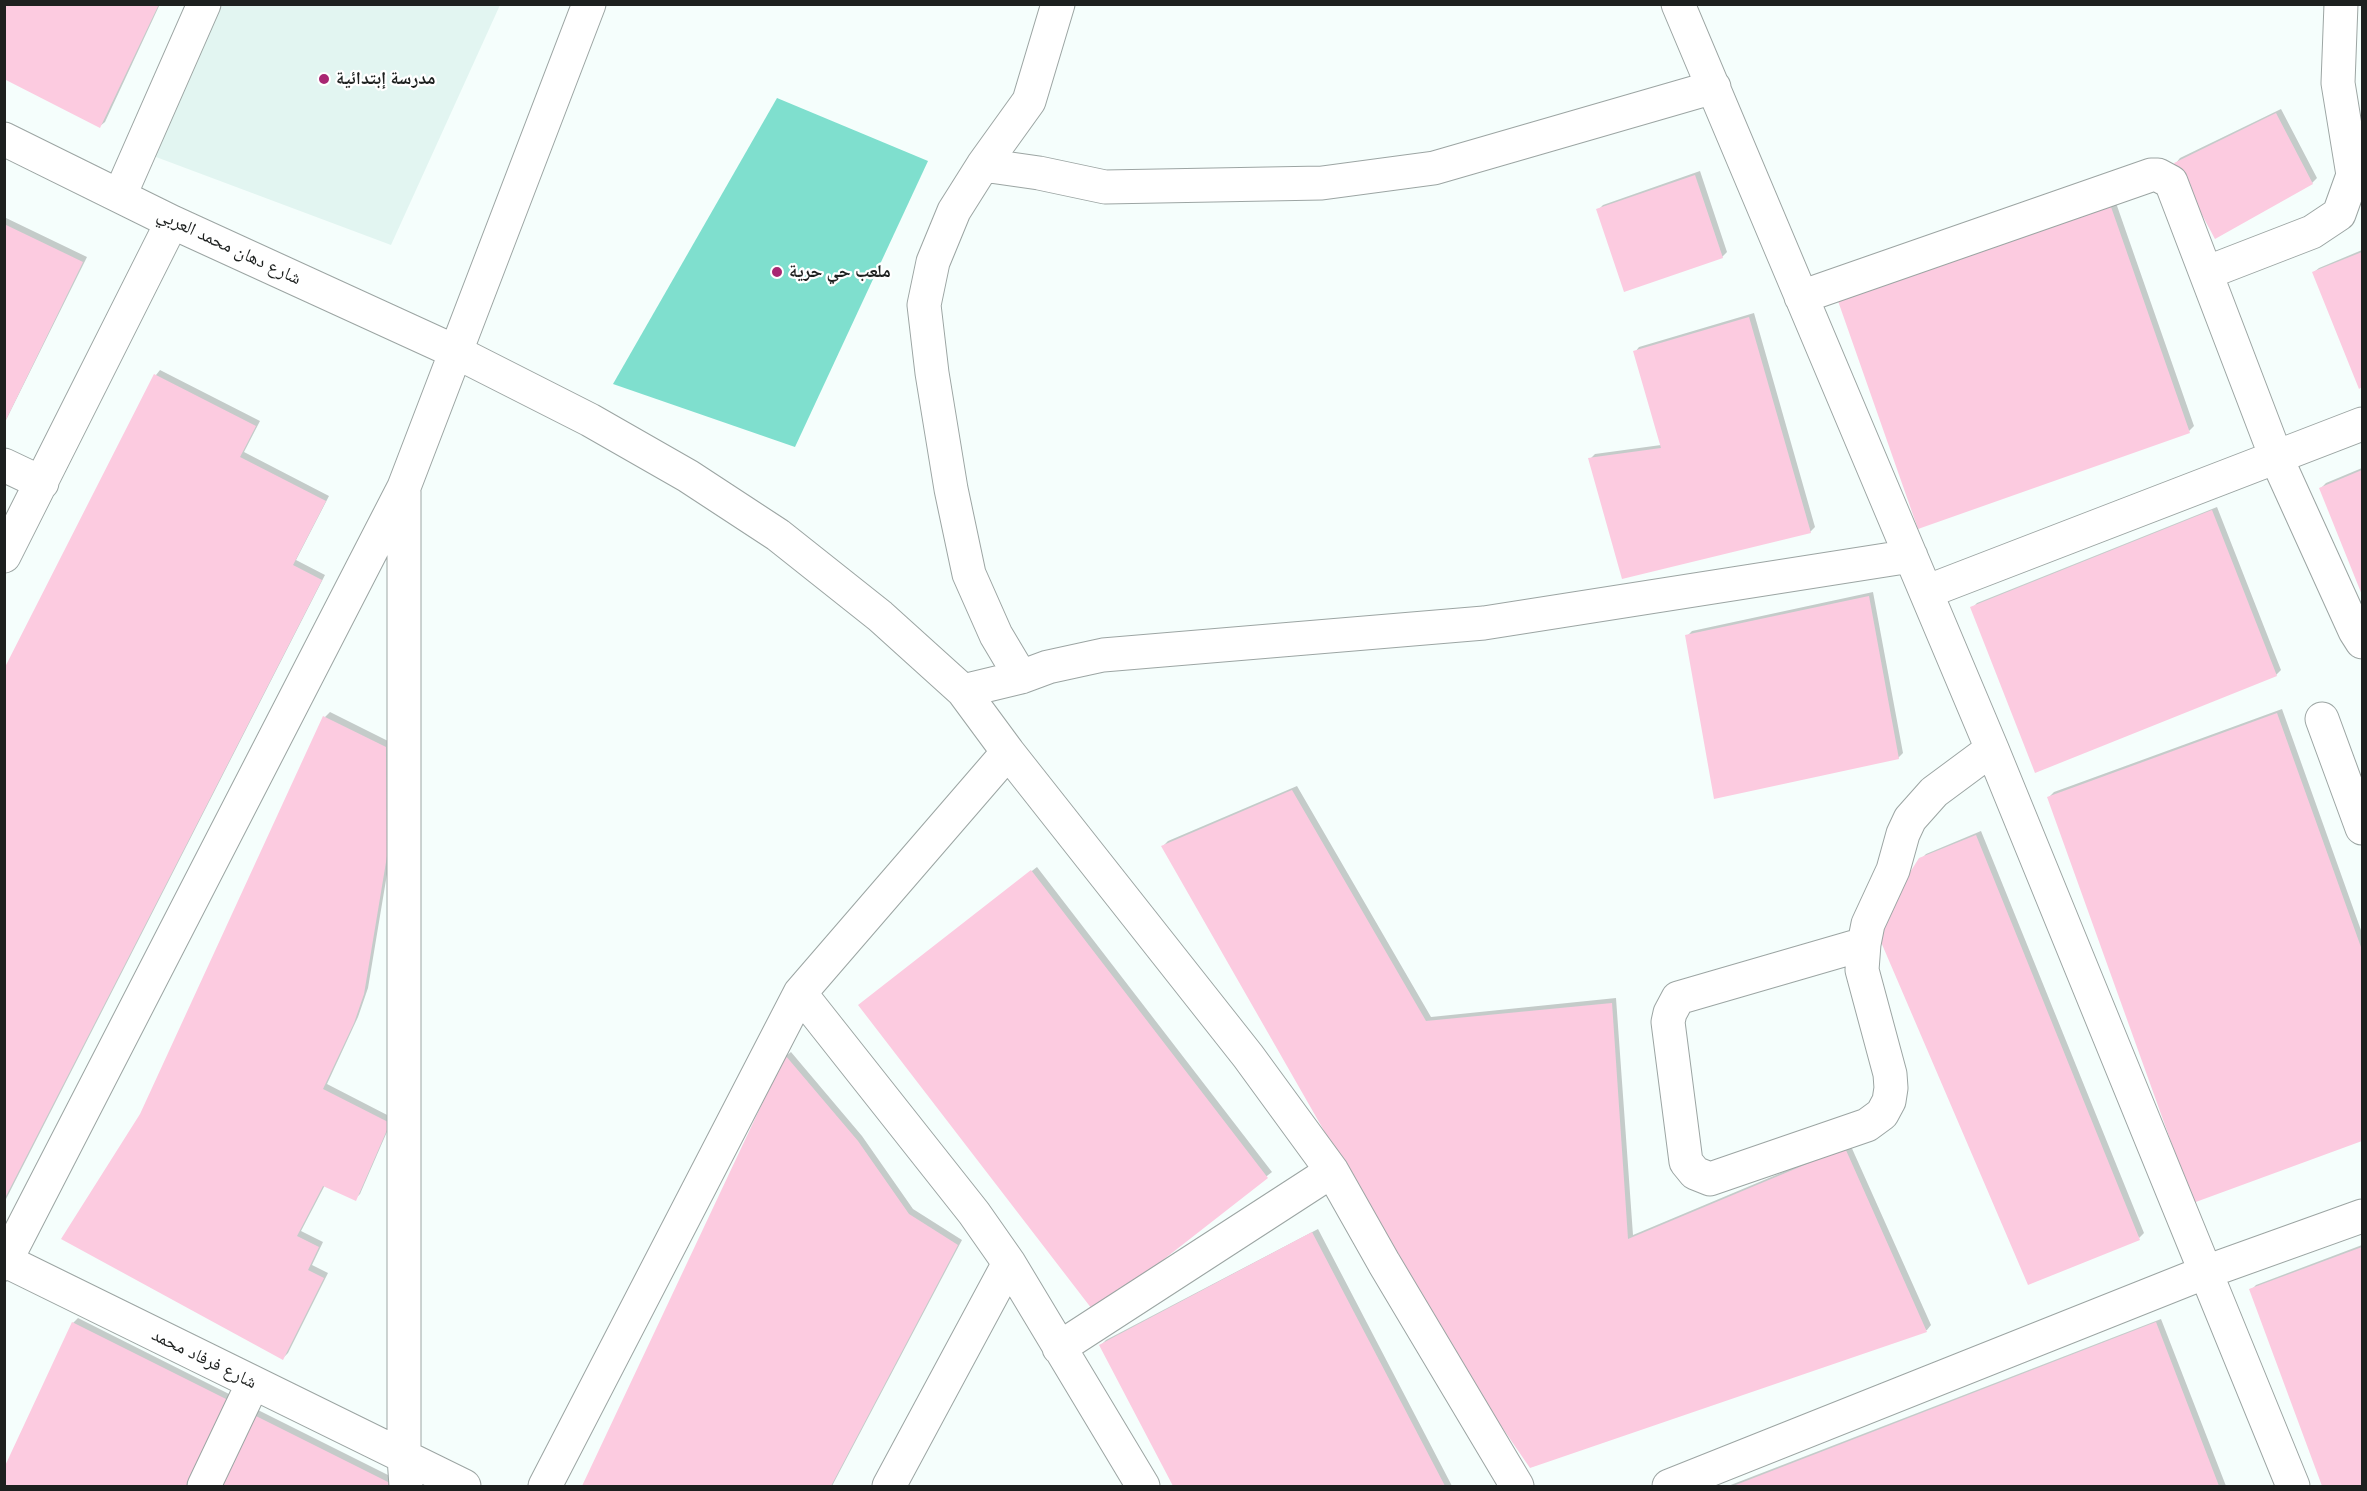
<!DOCTYPE html>
<html>
<head>
<meta charset="utf-8">
<style>
  body { margin:0 }
  #map { position:relative; width:2367px; height:1491px; overflow:hidden; background:#f5fefc; font-family:"Fira Sans",sans-serif }
  canvas { display:block }
  .frame { position:absolute; inset:0; border:6px solid #1d201f; pointer-events:none }
</style>
</head>
<body>
<div id="map">
<canvas width="2367" height="1491"></canvas>
<div class="frame"></div>
</div>
<script>
const ctx = document.querySelector('canvas').getContext('2d');
ctx.lineJoin = 'round';
function fill(path, color) {
  ctx.fillStyle = color;
  ctx.fill(path, 'evenodd');
}
function poly(rows) {
  const path = new Path2D();
  for (const r of rows) {
    path.moveTo(r[0], r[1]);
    for (let i = 2; i < r.length; i += 2) path.lineTo(r[i], r[i + 1]);
  }
  return path;
}
function strokePath(path, color, width, dash) {
  ctx.strokeStyle = color;
  ctx.lineWidth = width;
  ctx.lineCap = dash ? 'butt' : 'round';
  ctx.setLineDash(dash || []);
  ctx.stroke(path);
}
function label(font, color, halo, rows, align = 'center') {
  ctx.font = font + ' "Fira Sans","Noto Naskh Arabic",sans-serif';
  ctx.lineWidth = 4.5;
  ctx.setLineDash([]);
  ctx.textBaseline = 'middle';
  ctx.strokeStyle = halo;
  ctx.fillStyle = color;
  for (const [text, x, y, turn = 0] of rows) {
    ctx.save();
    ctx.translate(x, y);
    ctx.rotate((+turn || 0) * Math.PI / 180);
    ctx.textAlign = isNaN(turn) ? turn : align;
    if (halo) ctx.strokeText(text, 0, 0);
    ctx.fillText(text, 0, 0);
    ctx.restore();
  }
}
fill(poly([
  [217,5,500,5,391,245,148,154]
]), '#e2f5f1');
fill(poly([
  [777,98,928,161,795,447,613,384]
]), '#7fdfce');
fill(poly([
  [4,4,160,4,105,122,100,126],
  [2281,109,2317,178,2312,183,2176,163,2180,158],
  [1700,171,1727,252,1722,257,1598,210,1603,205],
  [2115,200,2194,426,2189,431,1840,301],
  [4,217,87,257,4,424],
  [2362,250,2362,385,2360,387,2314,272,2319,268],
  [1754,313,1815,527,1810,532,1590,459,1595,454,1661,445,1635,352,1639,347],
  [160,370,260,421,244,452,329,496,296,560,325,575,4,1203,4,672,156,375],
  [2362,468,2362,591,2321,488,2326,483],
  [2217,507,2281,670,2276,675,1972,608,1977,603],
  [1873,592,1903,753,1898,758,1687,636,1692,631],
  [2282,709,2362,933,2362,1139,2194,1201,2049,797,2054,792],
  [330,712,390,742,391,850,368,988,358,1017,327,1084,393,1118,360,1194,355,1199,325,1185,301,1231,323,1242,312,1265,328,1273,288,1353,283,1358,141,1115,325,717],
  [1297,786,1431,1017,1616,998,1633,1235,1850,1144,1931,1325,1927,1330,1531,1467,1163,846,1168,841],
  [1981,831,2144,1233,2139,1238,1921,859,1926,854],
  [1037,867,1272,1172,1095,1311,865,1001],
  [791,1052,862,1136,913,1209,962,1240,832,1486,584,1486,786,1056],
  [1318,1229,1452,1486,1175,1486,1101,1345,1106,1340],
  [2362,1245,2362,1486,2324,1486,2251,1290,2256,1285],
  [78,1318,237,1398,195,1486,4,1486,4,1472,73,1323],
  [2161,1319,2226,1486,1728,1486],
  [252,1407,400,1481,398,1486,212,1486]
]), '#0003');
fill(poly([
  [4,4,159,4,100,128,4,79],
  [2276,113,2313,184,2215,239,2174,163],
  [1695,175,1723,258,1624,292,1596,209],
  [2110,204,2190,433,1918,529,1838,301],
  [4,224,83,262,4,424],
  [2362,252,2362,387,2359,389,2312,272],
  [1749,317,1811,533,1622,579,1588,458,1661,448,1633,351],
  [154,374,256,426,240,457,326,501,293,565,322,580,4,1200,4,669],
  [2362,470,2362,595,2319,488],
  [2212,510,2277,676,2035,773,1970,607],
  [1869,596,1899,759,1714,799,1685,635],
  [2277,713,2362,950,2362,1141,2193,1203,2047,797],
  [323,716,386,747,387,856,364,994,354,1023,323,1089,390,1123,356,1201,323,1186,297,1236,319,1247,308,1270,324,1278,283,1360,61,1239,140,1114],
  [1292,790,1426,1021,1612,1003,1628,1239,1845,1148,1927,1332,1530,1468,1453,1356,1161,846],
  [1976,835,2140,1240,2028,1285,1875,928,1919,858],
  [1031,870,1268,1178,1095,1313,858,1005],
  [785,1055,858,1141,909,1214,958,1245,831,1486,582,1486],
  [1312,1232,1445,1486,1173,1486,1099,1345],
  [2362,1247,2362,1486,2322,1486,2249,1289],
  [72,1322,234,1403,193,1486,4,1486,4,1468],
  [2156,1322,2219,1486,1733,1486],
  [246,1411,396,1486,210,1486]
]), '#fccbe0');
const minor = poly([
  [1678,4,1992,749,2293,1486],
  [4,139,172,222,456,352,590,420,688,476,778,535,880,616,963,691,1008,752,1248,1056,1332,1171,1384,1263,1517,1486],
  [983,165,1039,173,1105,187,1322,183,1434,168,1714,87],
  [120,195,204,4],
  [2206,273,2312,232,2339,214,2353,175,2338,83,2341,4],
  [1801,297,2151,175,2158,175,2171,182,2276,457,2355,631,2362,642],
  [4,465,42,483],
  [404,492,404,1457,406,1486],
  [4,556,172,222],
  [1926,592,2362,424],
  [1021,677,996,635,969,574,951,489,932,373,924,305,933,262,954,211,983,165,1029,101,1058,4],
  [963,691,1021,677,1048,667,1103,655,1484,623,1911,556],
  [2322,719,2362,828],
  [1864,944,1862,970,1890,1074,1891,1088,1889,1101,1882,1114,1867,1125,1710,1179,1695,1173,1686,1162,1668,1022,1670,1013,1678,998,1864,944],
  [1864,944,1868,924,1893,870,1903,834,1910,819,1934,792,1992,749],
  [800,993,974,1213,1009,1263,1143,1486],
  [4,1260,464,1486],
  [4,1264,404,487,589,4],
  [1059,1348,1332,1171],
  [204,1486,253,1383],
  [545,1486,800,993,1008,752],
  [889,1486,1009,1263],
  [1669,1486,2206,1272,2362,1216]
]);
strokePath(minor, '#9ca5a3', 35);
strokePath(minor, '#fff', 33);
for (const [x, y, r, color] of [
  [324,79,6,"#a82672"],
  [777,272,6,"#a82672"]
]) {
  const dot = new Path2D();
  dot.arc(x, y, r, 0, 2 * Math.PI);
  ctx.fillStyle = color;
  ctx.fill(dot);
  strokePath(dot, '#fff', 2);
}
label('bold 18px', '#1d201f', '#fff', [
  ["مدرسة إبتدائية",336,79],
  ["ملعب حي حرية",789,272]
], 'left');
label('18px', '#1d201f', '#fff', [
  ["شارع دهان محمد العربي",229,247,25],
  ["شارع فرفاد محمد",204,1359,26]
]);
</script>
</body>
</html>
